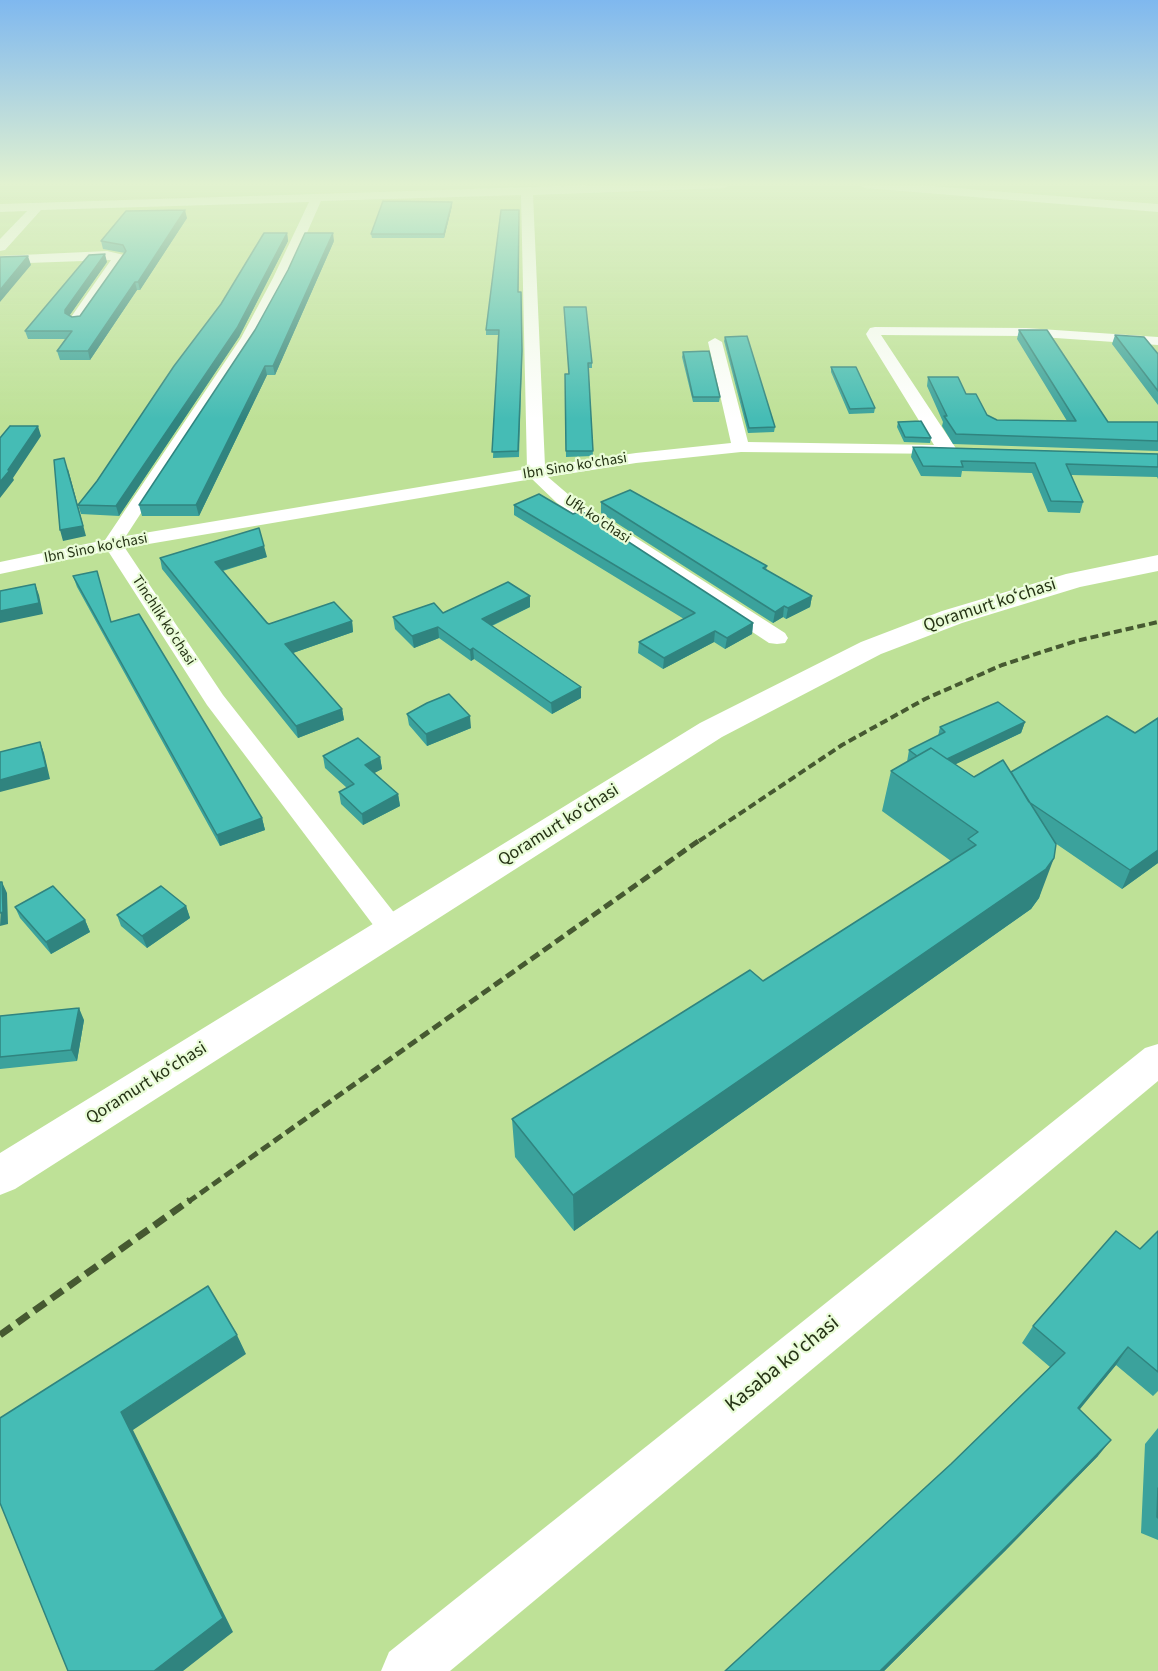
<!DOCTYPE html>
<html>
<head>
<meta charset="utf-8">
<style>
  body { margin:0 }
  canvas { display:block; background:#bee197 }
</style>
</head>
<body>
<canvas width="1158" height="1671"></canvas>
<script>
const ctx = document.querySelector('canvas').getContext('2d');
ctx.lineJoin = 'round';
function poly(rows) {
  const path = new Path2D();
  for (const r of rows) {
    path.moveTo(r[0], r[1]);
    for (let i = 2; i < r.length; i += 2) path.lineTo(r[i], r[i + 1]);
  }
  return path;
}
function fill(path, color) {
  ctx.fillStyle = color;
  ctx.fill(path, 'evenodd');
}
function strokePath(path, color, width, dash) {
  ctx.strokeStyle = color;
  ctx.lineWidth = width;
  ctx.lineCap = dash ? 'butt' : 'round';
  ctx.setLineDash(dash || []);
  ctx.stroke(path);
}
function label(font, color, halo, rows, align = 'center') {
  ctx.font = font + ' "Source Sans 3",sans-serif';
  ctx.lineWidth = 4.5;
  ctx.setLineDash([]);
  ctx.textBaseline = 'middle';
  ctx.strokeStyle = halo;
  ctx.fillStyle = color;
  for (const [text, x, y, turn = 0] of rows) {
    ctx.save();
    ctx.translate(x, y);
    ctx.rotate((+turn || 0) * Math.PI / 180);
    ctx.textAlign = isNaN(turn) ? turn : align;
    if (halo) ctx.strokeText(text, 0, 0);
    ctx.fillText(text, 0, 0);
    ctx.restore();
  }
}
fill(poly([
  [599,185,729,185,724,188,533,195,545,466,636,453,731,443,708,342,715,338,722,342,748,442,934,445,868,338,866,334,870,328,875,327,1026,328,1158,337,1158,345,1026,336,881,335,957,450,954,454,741,452,636,463,548,477,569,495,785,633,788,638,785,643,777,644,769,643,557,503,532,479,125,548,223,695,403,924,407,931,403,938,393,941,383,938,207,705,108,551,0,574,0,562,105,540,241,338,273,278,309,202,41,210,5,250,0,251,0,239,27,211,0,212,0,204,599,185],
  [521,195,527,469,126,536,255,338,287,278,321,201,521,195],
  [860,185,916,185,1158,204,1158,212,865,188,860,185],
  [107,251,124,255,126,258,81,323,76,324,69,320,111,260,0,264,0,256,107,251]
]), '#fff');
fill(poly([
  [1158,1044,1158,1081,450,1671,381,1671,389,1652,1145,1048,1158,1044]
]), '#fff');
fill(poly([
  [1158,555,1158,571,1080,587,962,623,881,654,722,737,15,1189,0,1195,0,1153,700,723,861,642,942,611,1066,574,1158,555]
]), '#fff');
strokePath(poly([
  [699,841,842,745,925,699,1002,665,1076,641,1158,622]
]), '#465931', 4, [8, 4]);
strokePath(poly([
  [188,1202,701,839]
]), '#465931', 5, [10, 5]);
strokePath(poly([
  [0,1335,190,1200]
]), '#465931', 7, [14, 7]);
fill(poly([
  [452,202,452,206,444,238,372,238,371,234],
  [187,218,140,290,137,290,90,360,60,360,57,351,65,339,28,339,25,331,107,262,69,316,72,317,80,316,125,253,103,249,101,241],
  [287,233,288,241,239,337,119,516,81,514,78,505,97,481],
  [334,241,275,375,267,375,199,516,142,516,139,505],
  [518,292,522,356,519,457,493,458,498,335,486,335,486,330],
  [564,307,592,363,592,368,588,368,593,456,566,457,565,374,569,374],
  [1019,330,1108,422,1158,422,1158,451,953,444,942,426,943,422,927,386,928,377,966,394,987,415,997,420,1067,421,1017,339],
  [1115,335,1158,354,1158,405,1112,344],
  [725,337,775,427,774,432,748,433,724,341],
  [683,352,720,397,719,402,693,402,682,357],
  [831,367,875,408,874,413,849,414,831,372],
  [898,422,931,438,930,443,904,442,897,427],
  [913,447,1158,454,1158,479,1157,477,1071,475,1083,502,1080,513,1048,512,1032,473,962,471,961,477,921,476,911,457],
  [601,502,767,566,766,570,812,596,810,607,786,619,783,617,773,623,601,513],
  [514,505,753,623,752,634,725,649,714,642,663,669,638,653,639,642,684,619,514,515],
  [267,557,223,571,269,624,352,621,353,632,293,653,342,709,344,720,298,738,162,569,160,558],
  [73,576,111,622,262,818,265,830,220,846,77,587],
  [530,607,492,626,581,687,581,698,552,714,474,659,471,661,439,638,414,648,395,629,393,617,443,613],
  [407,714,471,728,427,746,409,725],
  [1158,718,1158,863,1122,889,1055,843,1039,898,1031,909,574,1231,515,1157,512,1119,763,981,951,861,882,811,891,771,907,762,909,750,938,736,940,727,1025,722,1021,733,955,764,974,777,1011,772,1135,733],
  [323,756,380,757,382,769,374,773,398,794,400,806,363,825,341,804,339,792,347,788,325,768],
  [186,906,190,918,147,948,121,926,117,915],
  [15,907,85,920,90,932,51,954,20,918],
  [0,1016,84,1020,77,1061,0,1069],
  [1158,1231,1158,1391,1153,1396,1116,1365,1079,1409,1098,1456,1005,1551,884,1671,725,1671,951,1464,1050,1367,1022,1343,1033,1326,1140,1249],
  [1158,1428,1158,1540,1141,1533,1145,1444]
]), '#3ba29c');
fill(poly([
  [452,202,452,206,444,238,444,234],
  [185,210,187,218,140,290,138,282],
  [287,233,288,241,239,337,119,516,116,506],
  [333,233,334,241,275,375,273,366],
  [105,254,107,262,67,319,65,310],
  [28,256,31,265,0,302,0,290],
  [135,282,137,290,90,360,88,351],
  [265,366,267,375,199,516,196,505],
  [38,426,41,436,13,478,14,480,0,498,0,482],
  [68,469,86,536,63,541,60,530],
  [264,546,267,557,217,572,215,562],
  [35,584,39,595,43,614,0,623,0,611],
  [530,596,530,607,482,630,482,619],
  [812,596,810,607,786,619,788,608],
  [784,606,783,617,773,623,775,612],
  [352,621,353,632,287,655,285,644],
  [753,623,752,634,725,649,727,638],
  [438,627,439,638,414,648,412,636],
  [715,631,714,642,663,669,664,658],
  [473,648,474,659,471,661,470,650],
  [581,687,581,698,552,714,551,703],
  [342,709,344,720,298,738,296,726],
  [470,716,471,728,427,746,426,734],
  [1025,722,1021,733,927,778,930,766],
  [40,742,44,753,50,779,0,792,0,780],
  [380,757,382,769,367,777,365,765],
  [398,794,400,806,363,825,362,814],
  [262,818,265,830,220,846,217,835],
  [1158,850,1158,863,1122,889,1130,870],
  [1054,858,1039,898,1031,909,574,1231,573,1195],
  [2,882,7,893,8,924,0,926],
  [186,906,190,918,147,948,142,936],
  [85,920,90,932,51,954,46,942],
  [79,1008,84,1020,77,1061,71,1050],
  [237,1335,246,1354,133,1430,233,1632,183,1671,154,1671,121,1412],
  [1128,1347,1116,1365,1067,1425,1078,1408],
  [1111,1440,1098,1456,1005,1551,884,1671,880,1671]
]), '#30847f');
const building = poly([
  [383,201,452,202,444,234,371,234,383,201],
  [185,210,138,282,135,282,88,351,57,351,72,331,25,331,89,255,105,254,65,310,65,313,72,317,80,316,126,251,123,245,101,241,126,211,185,210],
  [501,210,519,210,518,292,521,292,522,351,518,451,492,452,499,330,486,330,501,210],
  [264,233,287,233,237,328,116,506,78,505,97,481,174,366,221,304,264,233],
  [305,233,333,233,273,366,265,366,196,505,139,505,255,330,288,270,305,233],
  [28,256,0,290,0,257,28,256],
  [564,307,586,307,592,363,588,363,593,451,566,451,565,374,569,374,564,307],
  [1019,330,1047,330,1108,422,1158,422,1158,441,956,434,944,416,947,416,928,377,958,377,966,394,976,394,987,415,997,420,1076,421,1019,330],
  [1115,335,1144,337,1158,354,1158,391,1115,335],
  [747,336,775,427,749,428,725,337,747,336],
  [709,351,720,397,693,397,683,352,709,351],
  [831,367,856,367,875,408,850,409,831,367],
  [921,421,931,438,905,437,898,422,921,421],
  [10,426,38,426,8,470,10,470,0,482,0,438,10,426],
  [913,447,1158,454,1158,467,1066,464,1083,502,1051,501,1035,463,961,461,963,467,923,466,913,447],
  [64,458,83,526,60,530,54,460,64,458],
  [630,490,767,566,763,568,812,596,788,608,784,606,775,612,601,502,630,490],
  [539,494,573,514,581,511,753,623,727,638,715,631,664,658,639,642,695,613,514,505,539,494],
  [259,528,264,546,215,562,267,623,269,624,334,602,352,621,285,644,342,709,296,726,160,558,259,528],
  [97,571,111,622,139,614,262,818,217,835,73,576,97,571],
  [508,582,530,596,482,619,581,687,551,703,473,648,470,650,438,627,412,636,393,617,434,603,443,613,508,582],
  [35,584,39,603,0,611,0,591,35,584],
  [449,694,470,716,426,734,407,714,427,703,449,694],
  [998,702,1025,722,947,759,931,748,917,756,909,750,945,732,940,727,998,702],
  [1107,716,1135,733,1158,718,1158,850,1130,870,1029,802,1011,772,1107,716],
  [358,738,380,757,365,765,398,794,362,814,339,792,354,784,323,756,358,738],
  [40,742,46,767,0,780,0,752,40,742],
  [931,748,974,777,1003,760,1056,844,1054,858,1046,869,573,1195,512,1119,750,970,763,981,976,845,968,839,978,832,891,771,931,748],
  [0,882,2,882,3,912,0,913,0,882],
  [53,886,85,920,46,942,15,907,53,886],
  [161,886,186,906,142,936,117,915,161,886],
  [79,1008,71,1050,0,1057,0,1016,79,1008],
  [1116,1231,1140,1249,1158,1231,1158,1372,1128,1347,1078,1408,1111,1440,1017,1536,880,1671,725,1671,951,1464,1065,1353,1033,1326,1116,1231],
  [208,1286,237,1335,121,1412,223,1618,154,1671,68,1671,0,1503,0,1418,208,1286],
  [1158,1488,1158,1518,1157,1517,1158,1488]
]);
fill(building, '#45bcb5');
strokePath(building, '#30847f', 1.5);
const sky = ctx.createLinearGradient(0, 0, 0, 419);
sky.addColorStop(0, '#7fb8ef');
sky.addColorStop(0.44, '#e2f2d0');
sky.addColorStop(1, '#e2f2d000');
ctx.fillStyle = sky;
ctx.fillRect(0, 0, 1158, 419);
label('15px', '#253315', '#e9fcd7', [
  ["Ibn Sino ko'chasi",575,467,-9],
  ["Ufk ko'chasi",597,520,33],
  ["Ibn Sino ko'chasi",96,549,-11],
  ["Tinchlik ko'chasi",163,621,57]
]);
label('18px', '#253315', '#e9fcd7', [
  ["Qoramurt koʻchasi",990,606,-18],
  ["Qoramurt koʻchasi",559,826,-32],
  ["Qoramurt koʻchasi",147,1084,-32]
]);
label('21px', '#253315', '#e9fcd7', [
  ["Kasaba ko'chasi",783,1365,-39]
]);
</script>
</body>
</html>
